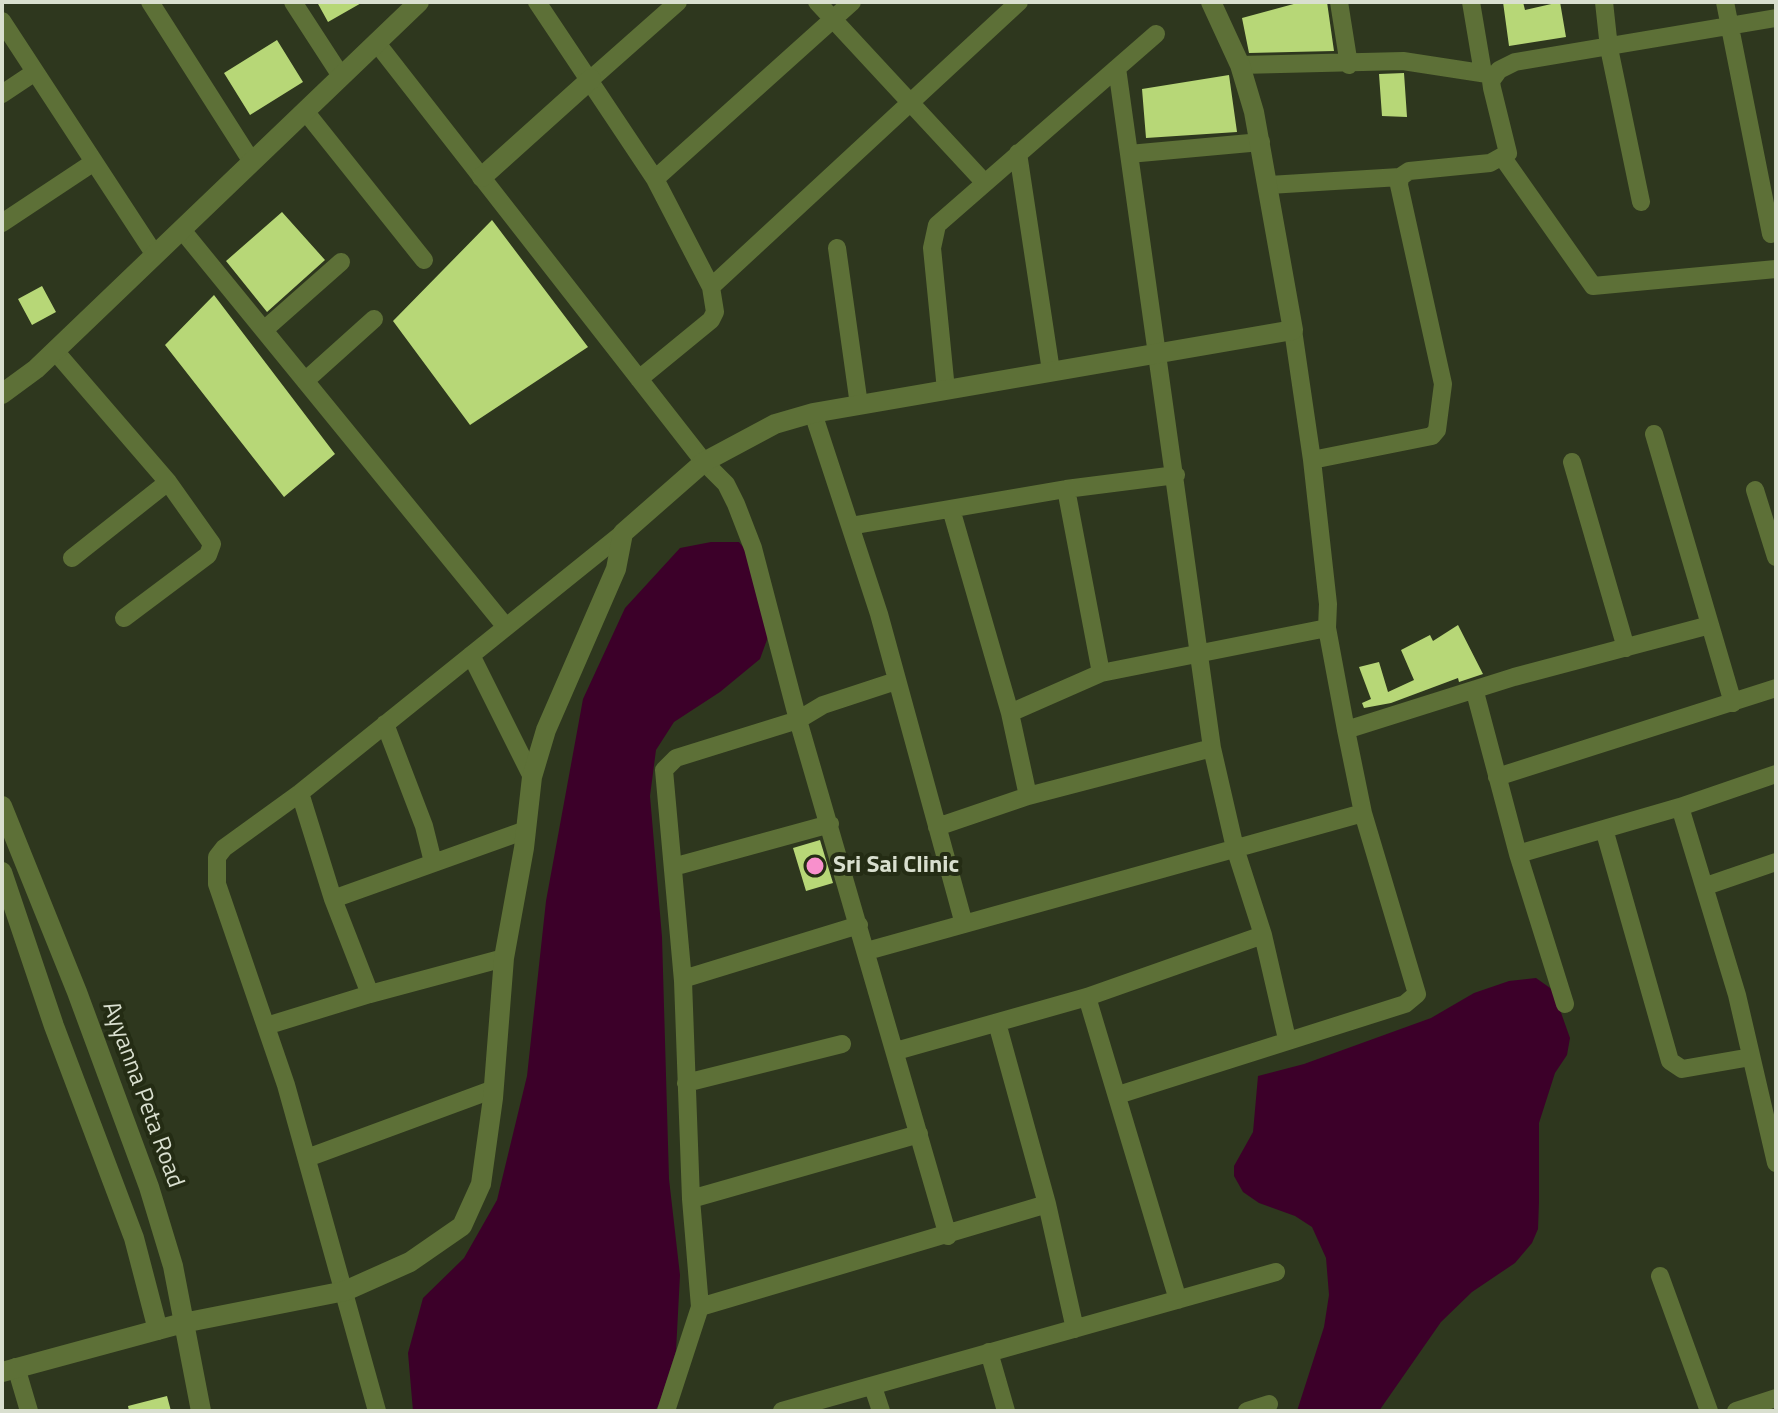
<!DOCTYPE html>
<html>
<head>
<meta charset="utf-8">
<style>
  body { margin:0 }
  #map { position:relative; width:1778px; height:1413px; overflow:hidden; background:#2e371e; font-family:"Titillium Web",sans-serif }
  canvas { display:block }
  .frame { position:absolute; inset:0; border:4px solid #d9dfcf; pointer-events:none }
</style>
</head>
<body>
<div id="map">
<canvas width="1778" height="1413"></canvas>
<div class="frame"></div>
</div>
<script>
const ctx = document.querySelector('canvas').getContext('2d');
ctx.lineJoin = 'round';
function fill(path, color) {
  ctx.fillStyle = color;
  ctx.fill(path, 'evenodd');
}
function poly(rows) {
  const path = new Path2D();
  for (const r of rows) {
    path.moveTo(r[0], r[1]);
    for (let i = 2; i < r.length; i += 2) path.lineTo(r[i], r[i + 1]);
  }
  return path;
}
function strokePath(path, color, width, dash) {
  ctx.strokeStyle = color;
  ctx.lineWidth = width;
  ctx.lineCap = dash ? 'butt' : 'round';
  ctx.setLineDash(dash || []);
  ctx.stroke(path);
}
function label(font, color, halo, rows, align = 'center') {
  ctx.font = font + ' "Titillium Web",sans-serif';
  ctx.lineWidth = 8;
  ctx.setLineDash([]);
  ctx.textBaseline = 'middle';
  ctx.strokeStyle = halo;
  ctx.fillStyle = color;
  for (const [text, x, y, turn = 0] of rows) {
    ctx.save();
    ctx.translate(x, y);
    ctx.rotate((+turn || 0) * Math.PI / 180);
    ctx.textAlign = isNaN(turn) ? turn : align;
    if (halo) ctx.strokeText(text, 0, 0);
    ctx.fillText(text, 0, 0);
    ctx.restore();
  }
}
fill(poly([
  [711,542,739,542,754,560,772,626,760,659,720,692,674,722,656,750,650,796,662,937,669,1179,680,1275,676,1351,659,1404,655,1411,413,1411,408,1353,423,1298,464,1258,497,1200,527,1076,546,901,583,699,625,608,680,548],
  [1536,978,1553,990,1570,1038,1567,1055,1555,1073,1539,1123,1539,1202,1538,1229,1532,1243,1515,1263,1472,1292,1441,1322,1379,1411,1297,1411,1324,1327,1329,1295,1326,1258,1312,1227,1295,1216,1259,1203,1243,1192,1234,1176,1234,1166,1253,1132,1258,1076,1304,1064,1431,1018,1474,993,1509,981]
]), '#3c0029');
fill(poly([
  [317,2,363,2,328,22],
  [1301,2,1327,2,1334,51,1249,53,1242,18],
  [1503,2,1523,2,1525,10,1560,2,1566,37,1509,46],
  [277,40,303,82,250,115,224,73],
  [1404,73,1407,117,1382,116,1379,74],
  [1229,75,1237,132,1146,138,1142,89],
  [282,212,325,260,267,312,226,261],
  [492,220,588,347,470,425,393,321],
  [42,286,56,312,32,325,18,299],
  [214,295,335,454,284,497,165,345],
  [1458,625,1483,674,1459,682,1458,678,1391,703,1364,708,1362,703,1371,699,1359,667,1379,662,1388,692,1414,680,1401,650,1430,635,1433,641],
  [820,840,833,883,806,891,793,848],
  [167,1396,171,1411,129,1411,128,1406]
]), '#b7d777');
strokePath(poly([
  [150,2,252,162],
  [293,2,341,76],
  [537,2,655,179,711,287,715,312,711,320,639,379],
  [817,2,984,182],
  [1339,2,1349,65],
  [1471,2,1483,73],
  [1604,2,1609,48,1641,202],
  [1725,2,1771,234],
  [2,21,155,255],
  [376,42,704,462,726,484,736,504,753,548,798,720,948,1236],
  [1240,65,1403,61,1494,75],
  [1117,68,1212,748,1235,848,1263,935,1287,1039],
  [591,79,678,2],
  [2,94,35,72],
  [305,111,424,260],
  [1018,153,1051,371],
  [1129,154,1261,142],
  [1503,158,1593,286,1776,269],
  [655,179,852,2],
  [1269,185,1400,177],
  [2,223,94,162],
  [182,230,506,627],
  [837,248,859,405],
  [711,287,1019,2],
  [264,330,341,262],
  [55,351,168,482,212,544,208,555,124,618],
  [305,381,374,319],
  [946,390,932,248,937,225,1156,34],
  [813,413,879,614,964,924],
  [1654,434,1733,703],
  [1312,460,1432,436,1437,430,1443,384,1399,185,1400,177,1409,171,1490,163,1508,153,1492,88,1491,81,1499,70,1515,62,1776,18],
  [1572,462,1626,648],
  [1066,489,1101,673],
  [1755,490,1776,557],
  [951,509,1010,713,1028,796],
  [850,526,1066,489,1176,475],
  [72,558,168,482],
  [471,655,532,777],
  [1475,692,1518,854,1565,1004],
  [1010,713,1101,673,1327,628],
  [385,724,424,826,433,862],
  [1346,730,1514,677,1710,625],
  [1497,777,1776,688],
  [300,793,333,899,370,994],
  [1680,807,1737,995,1776,1163],
  [937,827,1028,796,1212,748],
  [1604,829,1670,1061,1682,1069,1751,1057],
  [1518,854,1680,807,1776,774],
  [673,867,830,824],
  [1706,886,1776,862],
  [333,899,526,830],
  [867,951,1363,813],
  [683,979,859,925],
  [1087,997,1178,1300],
  [997,1023,1047,1204,1075,1329],
  [266,1026,370,994,504,958],
  [896,1051,1087,997,1263,935],
  [686,1083,842,1044],
  [1118,1095,1405,1004,1417,994,1363,813,1346,730,1327,628,1328,604,1312,460,1293,330],
  [307,1158,494,1089],
  [691,1199,919,1134],
  [1660,1276,1709,1411],
  [700,1307,1047,1204],
  [989,1352,1006,1411],
  [16,1367,29,1411],
  [873,1387,881,1411],
  [377,1411,286,1085,217,884,217,857,224,848,300,793,623,533],
  [666,1411,700,1307,691,1199,683,981,664,770,676,758,798,720,823,705,896,681],
  [782,1411,1276,1272],
  [1247,1411,1269,1404],
  [1736,1411,1776,1398]
]), '#5d7037', 18);
strokePath(poly([
  [482,177,591,79],
  [2,394,36,369,419,2],
  [2,806,77,992,149,1187,173,1266,201,1411],
  [2,872,54,1026,134,1238,158,1330],
  [2,1372,183,1323,345,1291,410,1262,462,1226,481,1184,493,1098,504,958,524,848,532,777,546,730,616,569,623,533,704,462,775,424,813,413,1293,330,1254,112,1240,65,1211,2]
]), '#5d7037', 20);
for (const [x, y, r, color] of [
  [815,866,10,"#f890cc"]
]) {
  const dot = new Path2D();
  dot.arc(x, y, r, 0, 2 * Math.PI);
  ctx.fillStyle = color;
  ctx.fill(dot);
  strokePath(dot, '#242c14', 3);
}
label('bold 24px', '#d9dfcf', '#242c14', [
  ["Sri Sai Clinic",833,866]
], 'left');
label('24px', '#d9dfcf', '#242c14', [
  ["Ayyanna Peta Road",142,1095,70]
]);
</script>
</body>
</html>
